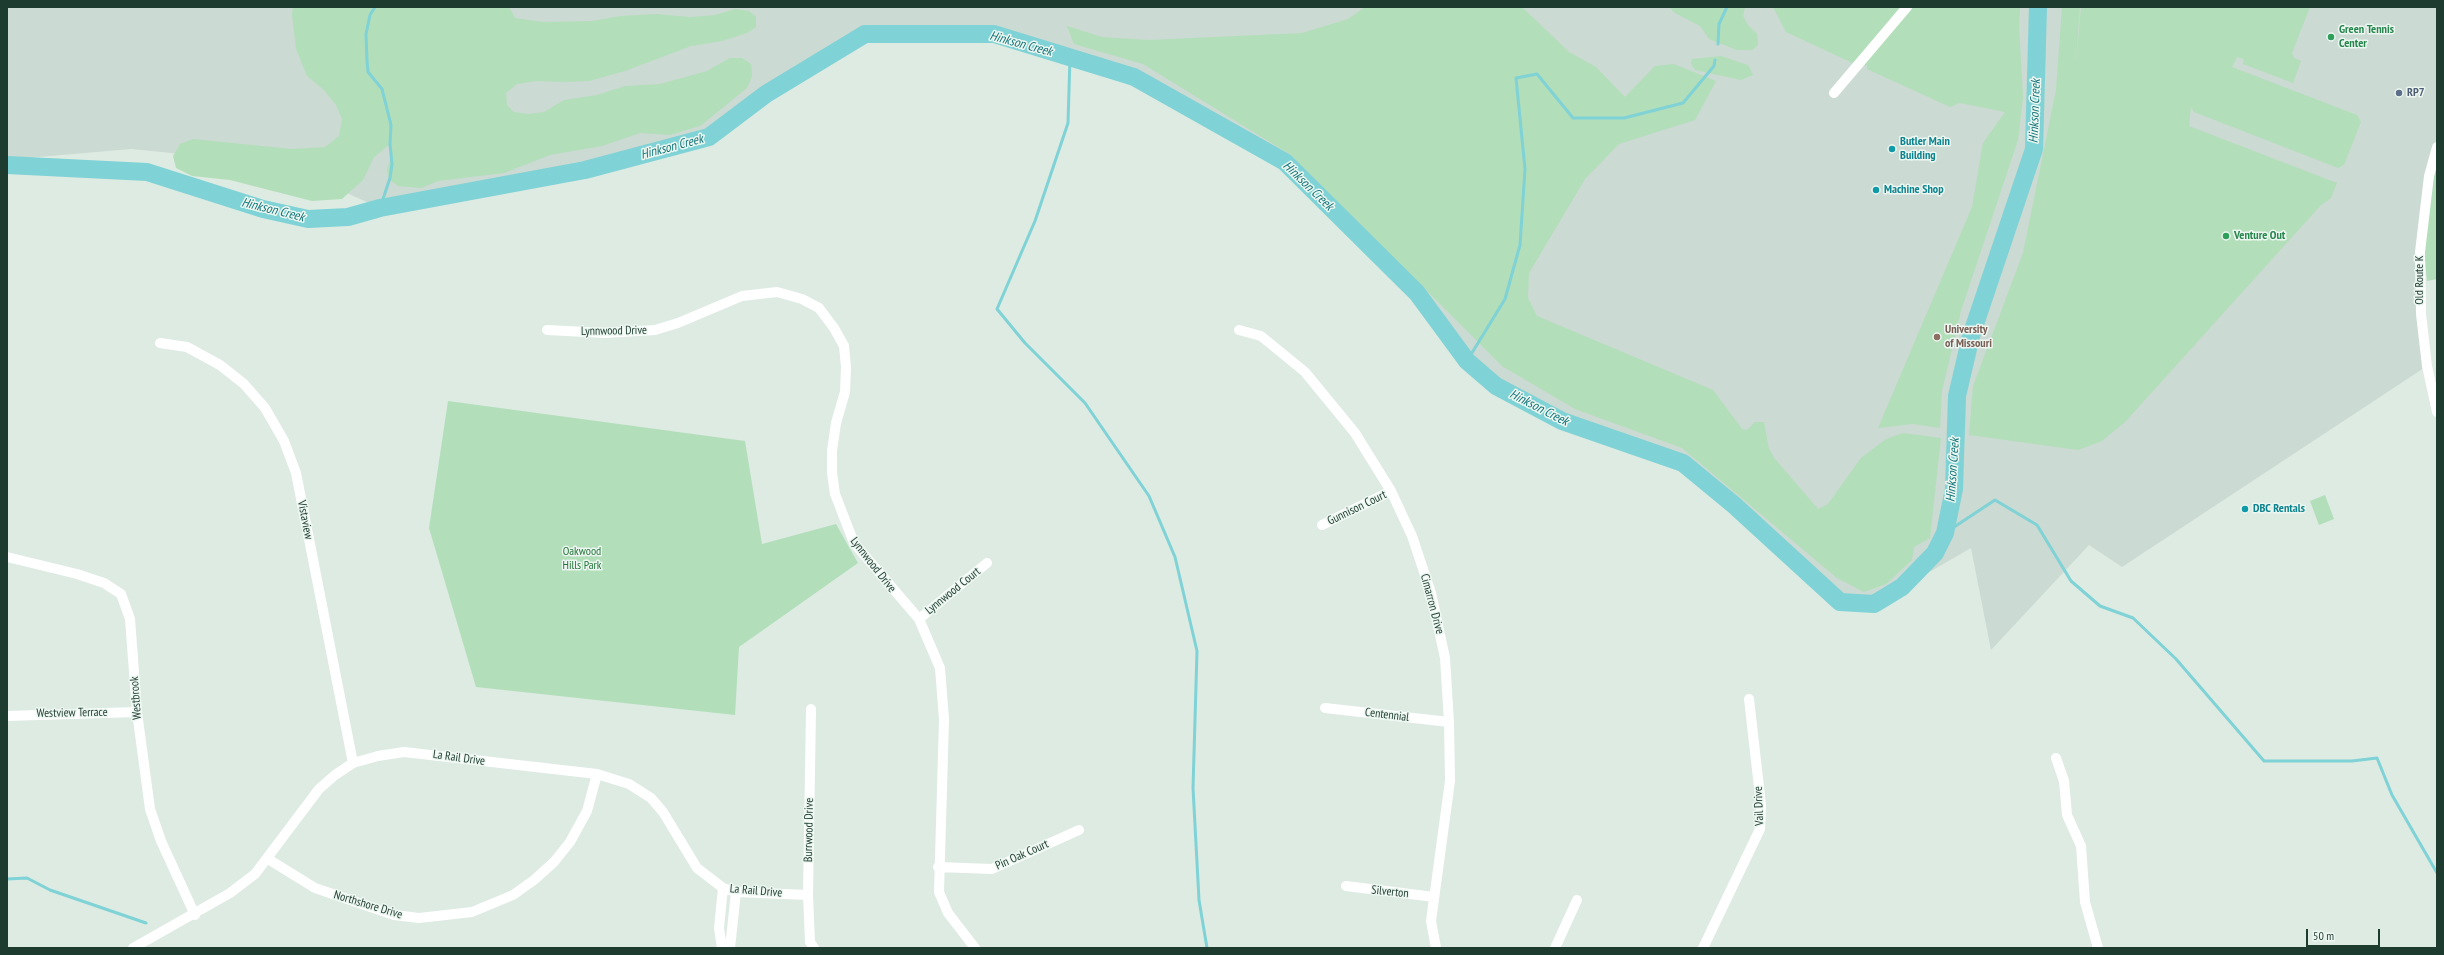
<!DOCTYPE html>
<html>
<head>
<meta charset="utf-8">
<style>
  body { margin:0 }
  #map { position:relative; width:2444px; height:955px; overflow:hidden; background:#ddebe3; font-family:"PT Sans Narrow",sans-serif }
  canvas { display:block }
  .frame { position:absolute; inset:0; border:8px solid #1e3b30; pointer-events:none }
  .scale { position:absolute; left:2306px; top:929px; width:74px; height:18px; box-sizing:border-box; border:2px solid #1e3b30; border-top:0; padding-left:5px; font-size:12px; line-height:14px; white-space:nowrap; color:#1e3b30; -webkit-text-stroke:3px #edf7f1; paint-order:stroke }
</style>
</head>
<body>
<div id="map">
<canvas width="2444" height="955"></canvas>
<div class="frame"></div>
<div class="scale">50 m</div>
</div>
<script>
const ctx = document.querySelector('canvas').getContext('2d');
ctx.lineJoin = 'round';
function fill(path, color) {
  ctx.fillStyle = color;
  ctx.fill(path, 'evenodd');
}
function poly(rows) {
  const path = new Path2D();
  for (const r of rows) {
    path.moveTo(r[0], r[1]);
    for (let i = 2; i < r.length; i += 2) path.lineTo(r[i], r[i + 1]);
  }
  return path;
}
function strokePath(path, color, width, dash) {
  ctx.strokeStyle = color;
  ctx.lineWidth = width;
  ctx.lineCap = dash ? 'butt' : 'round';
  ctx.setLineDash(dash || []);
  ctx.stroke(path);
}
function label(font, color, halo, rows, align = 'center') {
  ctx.font = font + ' "PT Sans Narrow",sans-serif';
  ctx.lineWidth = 3;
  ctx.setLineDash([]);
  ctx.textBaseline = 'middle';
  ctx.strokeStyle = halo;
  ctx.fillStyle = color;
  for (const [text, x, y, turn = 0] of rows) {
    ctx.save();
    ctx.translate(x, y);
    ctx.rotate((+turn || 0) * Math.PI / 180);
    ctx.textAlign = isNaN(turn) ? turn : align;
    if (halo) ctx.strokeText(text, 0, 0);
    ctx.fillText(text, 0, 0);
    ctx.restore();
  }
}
fill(poly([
  [7,7,2437,7,2437,147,2420,252,2427,366,2122,567,2089,545,1991,650,1971,548,1874,604,1840,602,1734,505,1683,463,1562,421,1496,386,1467,361,1417,293,1285,162,1134,77,994,34,865,34,709,137,585,170,380,208,283,164,131,149,15,159,7,163]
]), '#cbdad2');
fill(poly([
  [293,7,509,7,515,18,542,22,592,21,620,16,657,14,690,17,715,15,735,9,749,11,756,17,756,27,747,33,722,41,691,46,625,71,589,81,564,82,537,81,517,84,506,93,507,105,514,112,529,114,544,112,564,100,597,95,625,86,660,84,707,71,730,58,742,58,751,64,752,76,747,88,700,126,670,135,640,133,602,146,550,155,504,173,438,181,421,188,398,186,389,179,387,170,391,156,389,145,374,157,363,180,342,199,312,201,230,180,192,176,176,168,173,156,180,144,193,139,292,149,325,147,339,136,342,119,336,105,324,90,307,76,296,49,292,14],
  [1365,7,1522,7,1569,52,1596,67,1625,97,1655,66,1674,64,1716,81,1695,120,1619,144,1585,179,1529,273,1528,298,1537,316,1713,390,1742,429,1747,430,1755,422,1764,422,1769,449,1775,459,1818,509,1828,504,1861,458,1886,439,1903,433,1941,438,1930,538,1914,547,1912,560,1886,584,1864,592,1837,578,1682,448,1575,409,1502,366,1291,155,1143,64,1074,44,1067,26,1102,37,1149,40,1302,33,1348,19],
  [1669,7,1745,7,1743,16,1748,25,1757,34,1758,45,1752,50,1737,50,1709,39,1700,26,1675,13],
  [1773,7,2020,7,2019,26,2023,97,2018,140,1961,311,1942,391,1940,428,1913,424,1878,428,1972,207,1983,143,2005,112,1960,103,1950,107,1867,69,1867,65,1859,66,1786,32],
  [2062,7,2080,7,2075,73,2081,7,2310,7,2292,53,2294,58,2301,61,2293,83,2243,64,2244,59,2237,57,2232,67,2357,115,2361,122,2344,165,2338,168,2194,112,2191,107,2189,126,2337,183,2331,198,2321,205,2125,422,2102,441,2078,450,1969,435,1973,386,2023,253,2056,90],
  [1721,56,1748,65,1753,75,1741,80,1695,70,1691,64,1692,59],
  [2437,163,2437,279,2427,281,2424,251,2433,176],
  [448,401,745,441,762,544,836,524,858,563,739,647,735,715,476,687,429,528],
  [2325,495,2334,519,2319,525,2310,501]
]), '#b3deba');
strokePath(poly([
  [375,7,370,15,366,34,367,61,368,72,382,89,391,125,390,144,392,164,390,178,380,208],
  [1718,44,1719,24,1727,7],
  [1070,57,1068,123,1035,221,997,309,1025,343,1085,403,1149,496,1175,557,1197,651,1193,788,1199,900,1207,948],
  [1467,361,1505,299,1520,245,1525,169,1516,78,1537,74,1573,118,1624,118,1683,103,1714,66,1715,60],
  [1945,533,1995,500,2037,525,2071,581,2100,606,2133,618,2176,659,2264,761,2352,761,2377,758,2392,795,2437,873],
  [7,879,27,878,50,890,146,923]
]), '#7fd2d5', 3);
strokePath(poly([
  [7,165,147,172,263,209,308,219,348,217,380,208,585,170,709,137,766,94,865,34,994,34,1134,77,1285,162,1417,293,1467,361,1496,386,1562,421,1683,463,1734,505,1840,602,1874,604,1902,587,1935,553,1945,533,1954,489,1957,396,1971,336,2034,149,2038,7]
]), '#7fd2d5', 18);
strokePath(poly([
  [1834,93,1907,7],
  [2437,147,2429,176,2420,252,2421,314,2427,366,2437,412],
  [547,330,605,333,655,330,678,323,742,296,777,292,802,299,819,308,834,328,844,346,846,367,845,392,836,423,832,451,832,473,835,494,854,543,919,619,940,668,944,719,939,892,948,913,975,948],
  [1239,330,1261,336,1305,372,1355,433,1391,491,1412,536,1431,593,1445,658,1449,722,1450,781,1431,921,1436,948],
  [160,343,187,347,220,365,244,384,265,408,284,441,296,473,353,763],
  [1322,525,1391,491],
  [7,557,77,574,104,583,121,594,130,619,137,712,150,809,161,841,195,915],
  [919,619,987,563],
  [1325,708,1449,722],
  [811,709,808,895,810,942,814,948],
  [7,716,137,712],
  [2056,758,2064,781,2067,815,2081,846,2085,902,2098,948],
  [268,859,315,888,394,915,419,918,472,912,513,895,534,880,554,862,570,842,587,811,597,774],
  [938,867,992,869,1079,830],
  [1346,886,1434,897],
  [133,948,230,893,255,874,319,789,335,775,353,763,378,756,404,752,597,774,629,784,651,798,663,812,697,868,723,888,736,892,808,895],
  [722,948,719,928,723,888],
  [730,948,736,892],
  [1555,948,1577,900],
  [1703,948,1760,829,1761,805,1749,699]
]), '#fff', 10);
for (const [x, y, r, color] of [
  [2331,37,4,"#2e9e5b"],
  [2399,93,4,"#5c6f8a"],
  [1892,149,4,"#0f9aa8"],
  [1876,190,4,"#0f9aa8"],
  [2226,236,4,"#2e9e5b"],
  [1937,337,4,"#8d6e63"],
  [2245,509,4,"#0f9aa8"]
]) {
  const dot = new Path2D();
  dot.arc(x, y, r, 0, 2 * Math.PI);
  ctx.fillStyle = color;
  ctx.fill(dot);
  strokePath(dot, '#edf7f1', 1.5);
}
label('bold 12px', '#27864d', '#edf7f1', [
  ["Green Tennis",2339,30],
  ["Center",2339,44],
  ["Venture Out",2234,236]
], 'left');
label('bold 12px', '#4e5e75', '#edf7f1', [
  ["RP7",2407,93]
], 'left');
label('bold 12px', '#0d838f', '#edf7f1', [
  ["Butler Main",1900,142],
  ["Building",1900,156],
  ["Machine Shop",1884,190],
  ["DBC Rentals",2253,509]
], 'left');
label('12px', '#1e3b30', '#edf7f1', [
  ["Old Route K",2420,280,-90],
  ["Lynnwood Drive",614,331,-1],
  ["Gunnison Court",1357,508,-26],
  ["Vistaview",305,520,79],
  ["Lynnwood Drive",873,565,52],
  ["Lynnwood Court",953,591,-39],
  ["Cimarron Drive",1432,604,75],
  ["Westbrook",136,698,-94],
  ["Westview Terrace",72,713,-1],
  ["Centennial",1387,715,7],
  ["La Rail Drive",459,758,8],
  ["Vail Drive",1759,806,-92],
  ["Burrwood Drive",809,830,-89],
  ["Pin Oak Court",1022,855,-24],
  ["La Rail Drive",756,891,5],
  ["Silverton",1390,892,6],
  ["Northshore Drive",368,905,17]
]);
label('bold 12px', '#785e54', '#edf7f1', [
  ["University",1945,330],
  ["of Missouri",1945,344]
], 'left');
label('12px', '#25753b', '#edf7f1', [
  ["Oakwood",582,552],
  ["Hills Park",582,566]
]);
label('italic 13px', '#13757b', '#edf7f1', [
  ["Hinkson Creek",1021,44,15],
  ["Hinkson Creek",2035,111,-88],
  ["Hinkson Creek",672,147,-15],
  ["Hinkson Creek",1308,186,44],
  ["Hinkson Creek",273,210,14],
  ["Hinkson Creek",1539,408,27],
  ["Hinkson Creek",1953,470,-86]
]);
</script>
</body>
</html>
